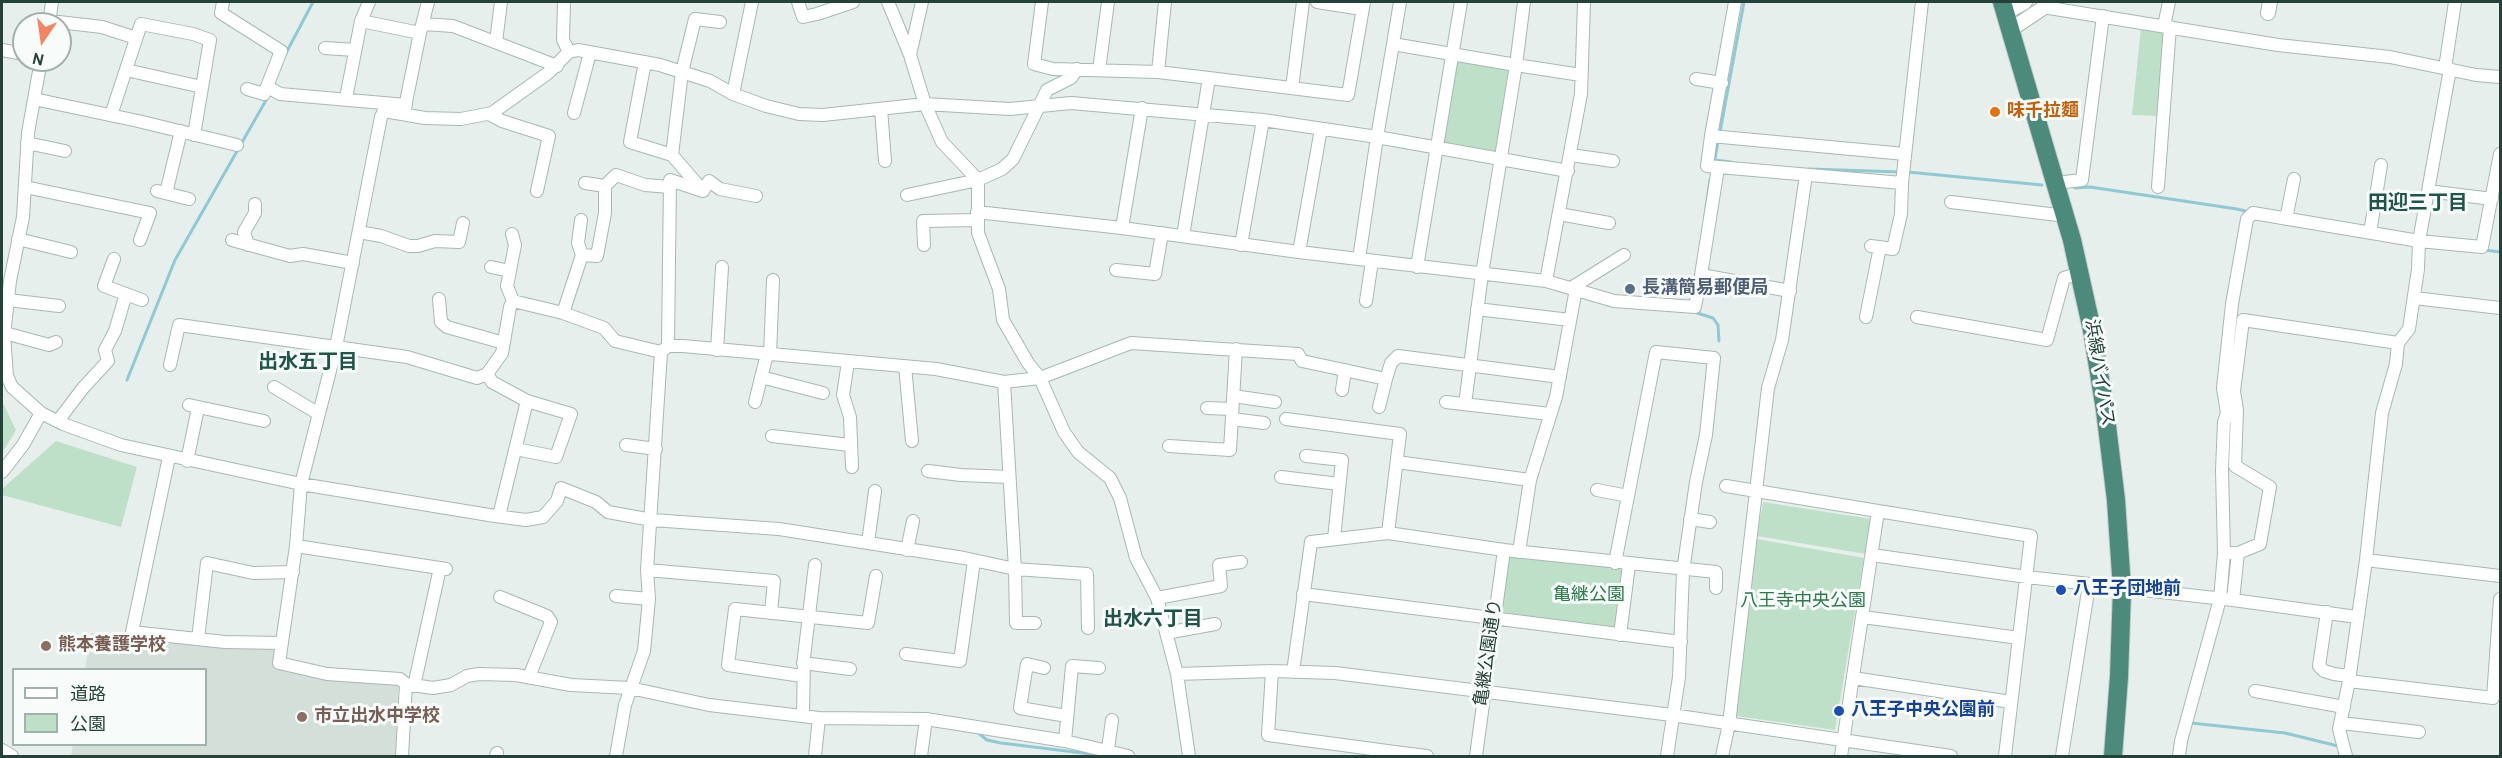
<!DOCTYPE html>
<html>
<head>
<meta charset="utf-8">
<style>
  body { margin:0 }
  #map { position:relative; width:2502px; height:758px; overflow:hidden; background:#e6efeb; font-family:Overpass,"Noto Sans JP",sans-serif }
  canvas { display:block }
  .frame { position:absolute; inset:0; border:3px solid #24423a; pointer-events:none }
  .legend { position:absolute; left:12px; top:668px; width:195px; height:78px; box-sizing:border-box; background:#f7fbf9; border:2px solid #a3b1ad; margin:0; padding:8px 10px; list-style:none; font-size:18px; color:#24423a }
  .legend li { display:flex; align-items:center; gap:12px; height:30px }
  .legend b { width:30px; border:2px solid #a3b1ad }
  .north { position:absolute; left:12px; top:12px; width:60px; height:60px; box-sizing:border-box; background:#f7fbf9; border:2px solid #a3b1ad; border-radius:50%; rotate:193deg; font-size:16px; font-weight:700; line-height:24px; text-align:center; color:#24423a }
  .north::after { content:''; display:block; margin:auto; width:21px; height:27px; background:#f4845f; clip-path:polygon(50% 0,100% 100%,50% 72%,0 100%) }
</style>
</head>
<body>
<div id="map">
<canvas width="2502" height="758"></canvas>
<div class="frame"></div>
<ul class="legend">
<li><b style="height:8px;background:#fff"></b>道路</li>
<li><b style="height:16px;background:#bfe0c8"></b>公園</li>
</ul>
<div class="north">N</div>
</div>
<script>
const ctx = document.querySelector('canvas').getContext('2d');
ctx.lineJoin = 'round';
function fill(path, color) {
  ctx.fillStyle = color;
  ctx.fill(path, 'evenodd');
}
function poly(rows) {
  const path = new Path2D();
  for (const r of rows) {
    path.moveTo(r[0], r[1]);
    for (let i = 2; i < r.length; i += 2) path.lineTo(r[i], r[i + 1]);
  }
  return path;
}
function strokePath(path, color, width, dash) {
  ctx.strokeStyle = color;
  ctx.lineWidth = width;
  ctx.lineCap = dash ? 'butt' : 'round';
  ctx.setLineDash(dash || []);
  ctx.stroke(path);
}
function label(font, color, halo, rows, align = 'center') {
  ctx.font = font + ' Overpass,"Noto Sans JP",sans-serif';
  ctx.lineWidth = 6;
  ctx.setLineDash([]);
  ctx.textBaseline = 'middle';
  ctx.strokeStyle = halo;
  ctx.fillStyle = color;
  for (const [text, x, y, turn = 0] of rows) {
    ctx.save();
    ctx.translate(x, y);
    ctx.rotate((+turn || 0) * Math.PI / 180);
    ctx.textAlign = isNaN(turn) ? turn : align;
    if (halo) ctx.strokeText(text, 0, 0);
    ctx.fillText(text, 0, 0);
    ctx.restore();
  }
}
fill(poly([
  [91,633,134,639,158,637,278,647,275,666,398,685,397,756,71,756,73,745,206,744,206,670,85,669]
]), '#d4dfda');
fill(poly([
  [2141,28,2166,32,2157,116,2132,115],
  [1457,58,1514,67,1500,156,1442,144],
  [2,401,16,430,2,453],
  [56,441,137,467,121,527,2,495,2,489],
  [1763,502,1871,519,1866,554,1757,536],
  [1757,539,1864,558,1835,730,1736,716],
  [1507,554,1626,567,1616,632,1498,617]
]), '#bfe0c8');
strokePath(poly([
  [285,55,313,2],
  [1720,132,1744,2],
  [1715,160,1731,162],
  [1714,164,1718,141],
  [1809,169,1901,172],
  [1908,172,2042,185],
  [2075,188,2090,187,2237,209,2249,212],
  [1705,215,1710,180],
  [2249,237,2252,220],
  [2485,250,2500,252],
  [1695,309,1697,313,1713,318,1718,325,1719,341],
  [127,380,175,260,269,95,274,96],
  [2191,723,2285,733,2338,746],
  [977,732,987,740,1001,743,1099,755]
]), '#8ec9d4', 3);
const minor = poly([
  [223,2,221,13,281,51,264,94,247,89],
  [564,2,563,40,569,52],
  [798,2,803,17,817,14,853,2],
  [888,2,910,55,925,104,942,142,978,180,978,233,999,289,1003,320,1028,363,1040,378,1064,432,1078,452,1110,478,1120,498,1136,558,1157,598,1177,674,1189,756],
  [1042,2,1034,64,1053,69,1158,72,1165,2],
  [1317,2,1362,9],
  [1524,2,1516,65,1581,75],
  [1735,2,1711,136,1905,154],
  [2043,7,2278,45,2390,57,2476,75,2500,77],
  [50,21,102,27,136,38],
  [361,21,420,33],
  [49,24,52,2],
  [423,24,453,26,557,66],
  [2164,26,2169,2],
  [496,42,501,2],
  [1393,44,1400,2],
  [325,48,355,50],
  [2,50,24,54],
  [910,55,922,2],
  [41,60,28,133,23,217,10,281,4,335,7,376,12,387,41,413,63,424,121,445,301,484,495,516,526,520,543,517,557,501,561,488,596,502,608,512,652,520,779,529,964,558,1015,569,1004,382],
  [645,62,630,142,672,155],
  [2445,68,2455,2],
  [126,70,202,87],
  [1099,70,1108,2],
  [1158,72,1209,78,1183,236],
  [1209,78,1348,95,1364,2],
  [1696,79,1722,83],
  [268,87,280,94,406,105],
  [1292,88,1303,2],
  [733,94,752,2],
  [346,98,361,21,369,2],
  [34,99,138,121,237,145],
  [881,109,885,161],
  [404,112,420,33,428,2],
  [574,113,590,53],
  [489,114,502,121,549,136,537,191],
  [111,115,141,24,193,34,210,40,194,135],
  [1711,136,1707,166,1902,183,1922,2],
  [27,143,65,151],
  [1571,155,1613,161],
  [1718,168,1701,275,1790,291],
  [585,183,605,186],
  [2056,183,2082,180,2103,16],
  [25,187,150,213,140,240],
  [2158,187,2170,27],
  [157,191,189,199],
  [703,191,709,181,720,189,756,196],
  [2428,191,2492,199],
  [166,193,181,131],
  [907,195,978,180,1002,169,1013,159,1047,90,1071,78,1077,69],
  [1951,202,2066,216],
  [977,212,1122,228,1299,252,1546,281,1581,94,1584,2],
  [1559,214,1609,223],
  [2286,219,2294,179],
  [581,220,578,243,582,255],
  [1122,228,1142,108],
  [359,232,381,236,409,246,418,246,435,241,459,242,463,223],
  [2370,233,2381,165],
  [512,234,515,245,507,286,513,301],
  [18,239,71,252],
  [232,240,290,256,303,254,353,263],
  [248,245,244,232,255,213,255,204],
  [924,245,923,221,977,220],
  [1241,245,1263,120],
  [1871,246,1893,249,1901,214,1902,183],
  [1299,252,1321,129],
  [114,259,104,286,142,300],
  [1359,259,1377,137,1568,171],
  [491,267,510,271],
  [1417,267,1461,2],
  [1116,270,1155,274,1162,233],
  [1546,281,1614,301,1695,307,1701,275],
  [1571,288,1624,255],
  [2414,298,2500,308],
  [439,299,441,322,447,327,504,343],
  [8,300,59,306],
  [1366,301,1372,261],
  [1477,309,1570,320],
  [563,313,582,255,597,256,605,213,605,186,616,175,645,185,670,187],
  [1866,317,1880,247],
  [1917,317,2047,340,2064,278,2080,273],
  [5,333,49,345,56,342],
  [2398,343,2409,329,2418,269,2419,241,2450,69],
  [668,346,670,180,703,191,672,155,682,72,695,19,720,22],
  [717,350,722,267],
  [770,355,773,280],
  [848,362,843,395,850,417,852,467],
  [170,365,179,325,407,357,477,378,487,374,502,353,510,307,513,301,563,313,604,328,615,341,661,352,668,346,683,346,936,369,1004,382,1040,378,1131,343,1298,354,1302,361,1386,379,1391,363,1398,356,1560,377],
  [905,366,912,441],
  [487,374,492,382,527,401,571,414,556,457,516,449],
  [761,377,823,393],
  [274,387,319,414],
  [1342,390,1345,370],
  [1233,396,1275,402],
  [755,402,767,354],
  [1446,402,1550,414],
  [189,405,264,421],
  [1379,407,1386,379],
  [1207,408,1232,409],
  [1232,419,1264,423],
  [1286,419,1400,434,1388,533],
  [58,421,83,388,108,361,105,350,115,331,126,294],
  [772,436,850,445],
  [626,445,656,449],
  [1169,446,1230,450,1236,349],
  [1306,456,1342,460,1334,539],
  [169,457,132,632,225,642,282,643],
  [187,461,198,408],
  [1397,462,1530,480],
  [928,471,961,475,1009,477],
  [2,472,23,445,41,413],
  [1281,477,1339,484],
  [1726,486,1878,511,1841,756],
  [1597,490,1628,496],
  [1878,511,2031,536,2005,756],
  [499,516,527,401],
  [1690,519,1710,522],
  [868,543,875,491],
  [296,546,446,569],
  [907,550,913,521],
  [1519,552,1530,480,1556,397,1576,289],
  [2224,553,2222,470,2224,422,2227,413,2223,388,2232,304,2247,219,2253,213,2419,241,2482,247,2500,154],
  [1872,555,2027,577,2233,600,2357,617],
  [2366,560,2500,576],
  [1615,563,1656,352,1714,358,1706,435,1696,482,1683,571,1679,677,1667,756],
  [647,570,774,581,771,612],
  [1303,594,1681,642],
  [616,596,649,599],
  [500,597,547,616,551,622,529,677],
  [1157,598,1221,586,1219,565,1241,562],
  [2233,600,2238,553],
  [2327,612,2319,666,2324,671,2334,674,2349,676],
  [1863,617,2019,638],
  [1035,623,1016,623,1015,569,1087,574,1088,628],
  [1166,633,1215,624],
  [1620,635,1629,565],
  [198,639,207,563,253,573,293,572],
  [906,654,960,661,974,561],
  [803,663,850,669],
  [1044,668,1027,664,1020,708,1067,716],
  [1272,671,1268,735,1402,753],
  [1293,672,1311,542,1388,533,1504,550,1716,572,1716,588],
  [1177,674,1272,671,1335,673,1672,715,1951,756],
  [802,676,728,665,735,609,868,623,876,576],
  [1853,678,2011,702],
  [2349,681,2493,698,2500,599],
  [414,686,440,568],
  [2255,691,2344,707],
  [803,716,804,657,815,565],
  [2341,723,2419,732],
  [1065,741,1072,666,1099,668],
  [2,750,12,756],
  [402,756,406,684],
  [496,756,497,753],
  [616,756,625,705,644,651,649,599,647,570,661,352],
  [815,756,819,718],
  [921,756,926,719],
  [1107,756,1112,720],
  [1128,756,1065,741,926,719,819,718,709,705,630,688,571,685,516,675,479,674,467,676,451,685,433,688,406,684,400,679,327,674,279,663,296,546,301,484,336,347,381,117,384,111,425,118,461,119,492,113,548,73,569,52,578,50,660,65,710,81,733,94,766,106,799,114,823,115,925,104,1010,109,1071,103,1263,120,1377,137,1393,44,1516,65,1482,274,1465,404],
  [1402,756,1402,753,1427,756],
  [1476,756,1504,550],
  [1722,756,1729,724,1768,388,1782,340,1806,175],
  [2062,756,2089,585],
  [2179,756,2181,741,2220,599,2224,553,2238,553,2260,544,2270,487,2235,466,2237,410,2234,391,2243,320,2398,343,2396,364,2382,413,2366,560,2349,681,2339,729,2346,756]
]);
const tertiary = poly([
  [2005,13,2025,2],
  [2268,13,2270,2],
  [2010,30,2052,2]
]);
const trunk = poly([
  [2002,2,2072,240,2092,330,2105,410,2116,500,2122,589,2119,677,2113,756]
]);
strokePath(minor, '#a8b8b2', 14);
strokePath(tertiary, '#a8b8b2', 16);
strokePath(trunk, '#c2cac8', 20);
strokePath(minor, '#fff', 12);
strokePath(tertiary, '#fff', 14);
strokePath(trunk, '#4c8a7c', 18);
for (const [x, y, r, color] of [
  [1995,112,6,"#e8710a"],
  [1630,289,6,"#5c6f8a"],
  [2061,590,6,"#1a4fb4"],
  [46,646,6,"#8d6e63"],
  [1839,711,6,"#1a4fb4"],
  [302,717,6,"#8d6e63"]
]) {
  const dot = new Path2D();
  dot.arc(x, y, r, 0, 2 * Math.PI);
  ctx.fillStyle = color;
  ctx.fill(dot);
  strokePath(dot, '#f7fbf9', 2);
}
label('bold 18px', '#c56008', '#f7fbf9', [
  ["味千拉麵",2007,112]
], 'left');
label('bold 18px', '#4e5e75', '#f7fbf9', [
  ["長溝簡易郵便局",1642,289]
], 'left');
label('18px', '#24423a', '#f7fbf9', [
  ["浜線バイパス",2098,373,81],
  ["亀継公園通り",1490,653,-82]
]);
label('bold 18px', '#164399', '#f7fbf9', [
  ["八王子団地前",2073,590],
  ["八王子中央公園前",1851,711]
], 'left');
label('18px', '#2d7a4b', '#f7fbf9', [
  ["亀継公園",1589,596],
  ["八王寺中央公園",1803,602]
]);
label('bold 18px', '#785e54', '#f7fbf9', [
  ["熊本養護学校",58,646],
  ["市立出水中学校",314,717]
], 'left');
label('bold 20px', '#1f5548', '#f7fbf9', [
  ["田迎三丁目",2418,205],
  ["出水五丁目",308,364],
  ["出水六丁目",1153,621]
]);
</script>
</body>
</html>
